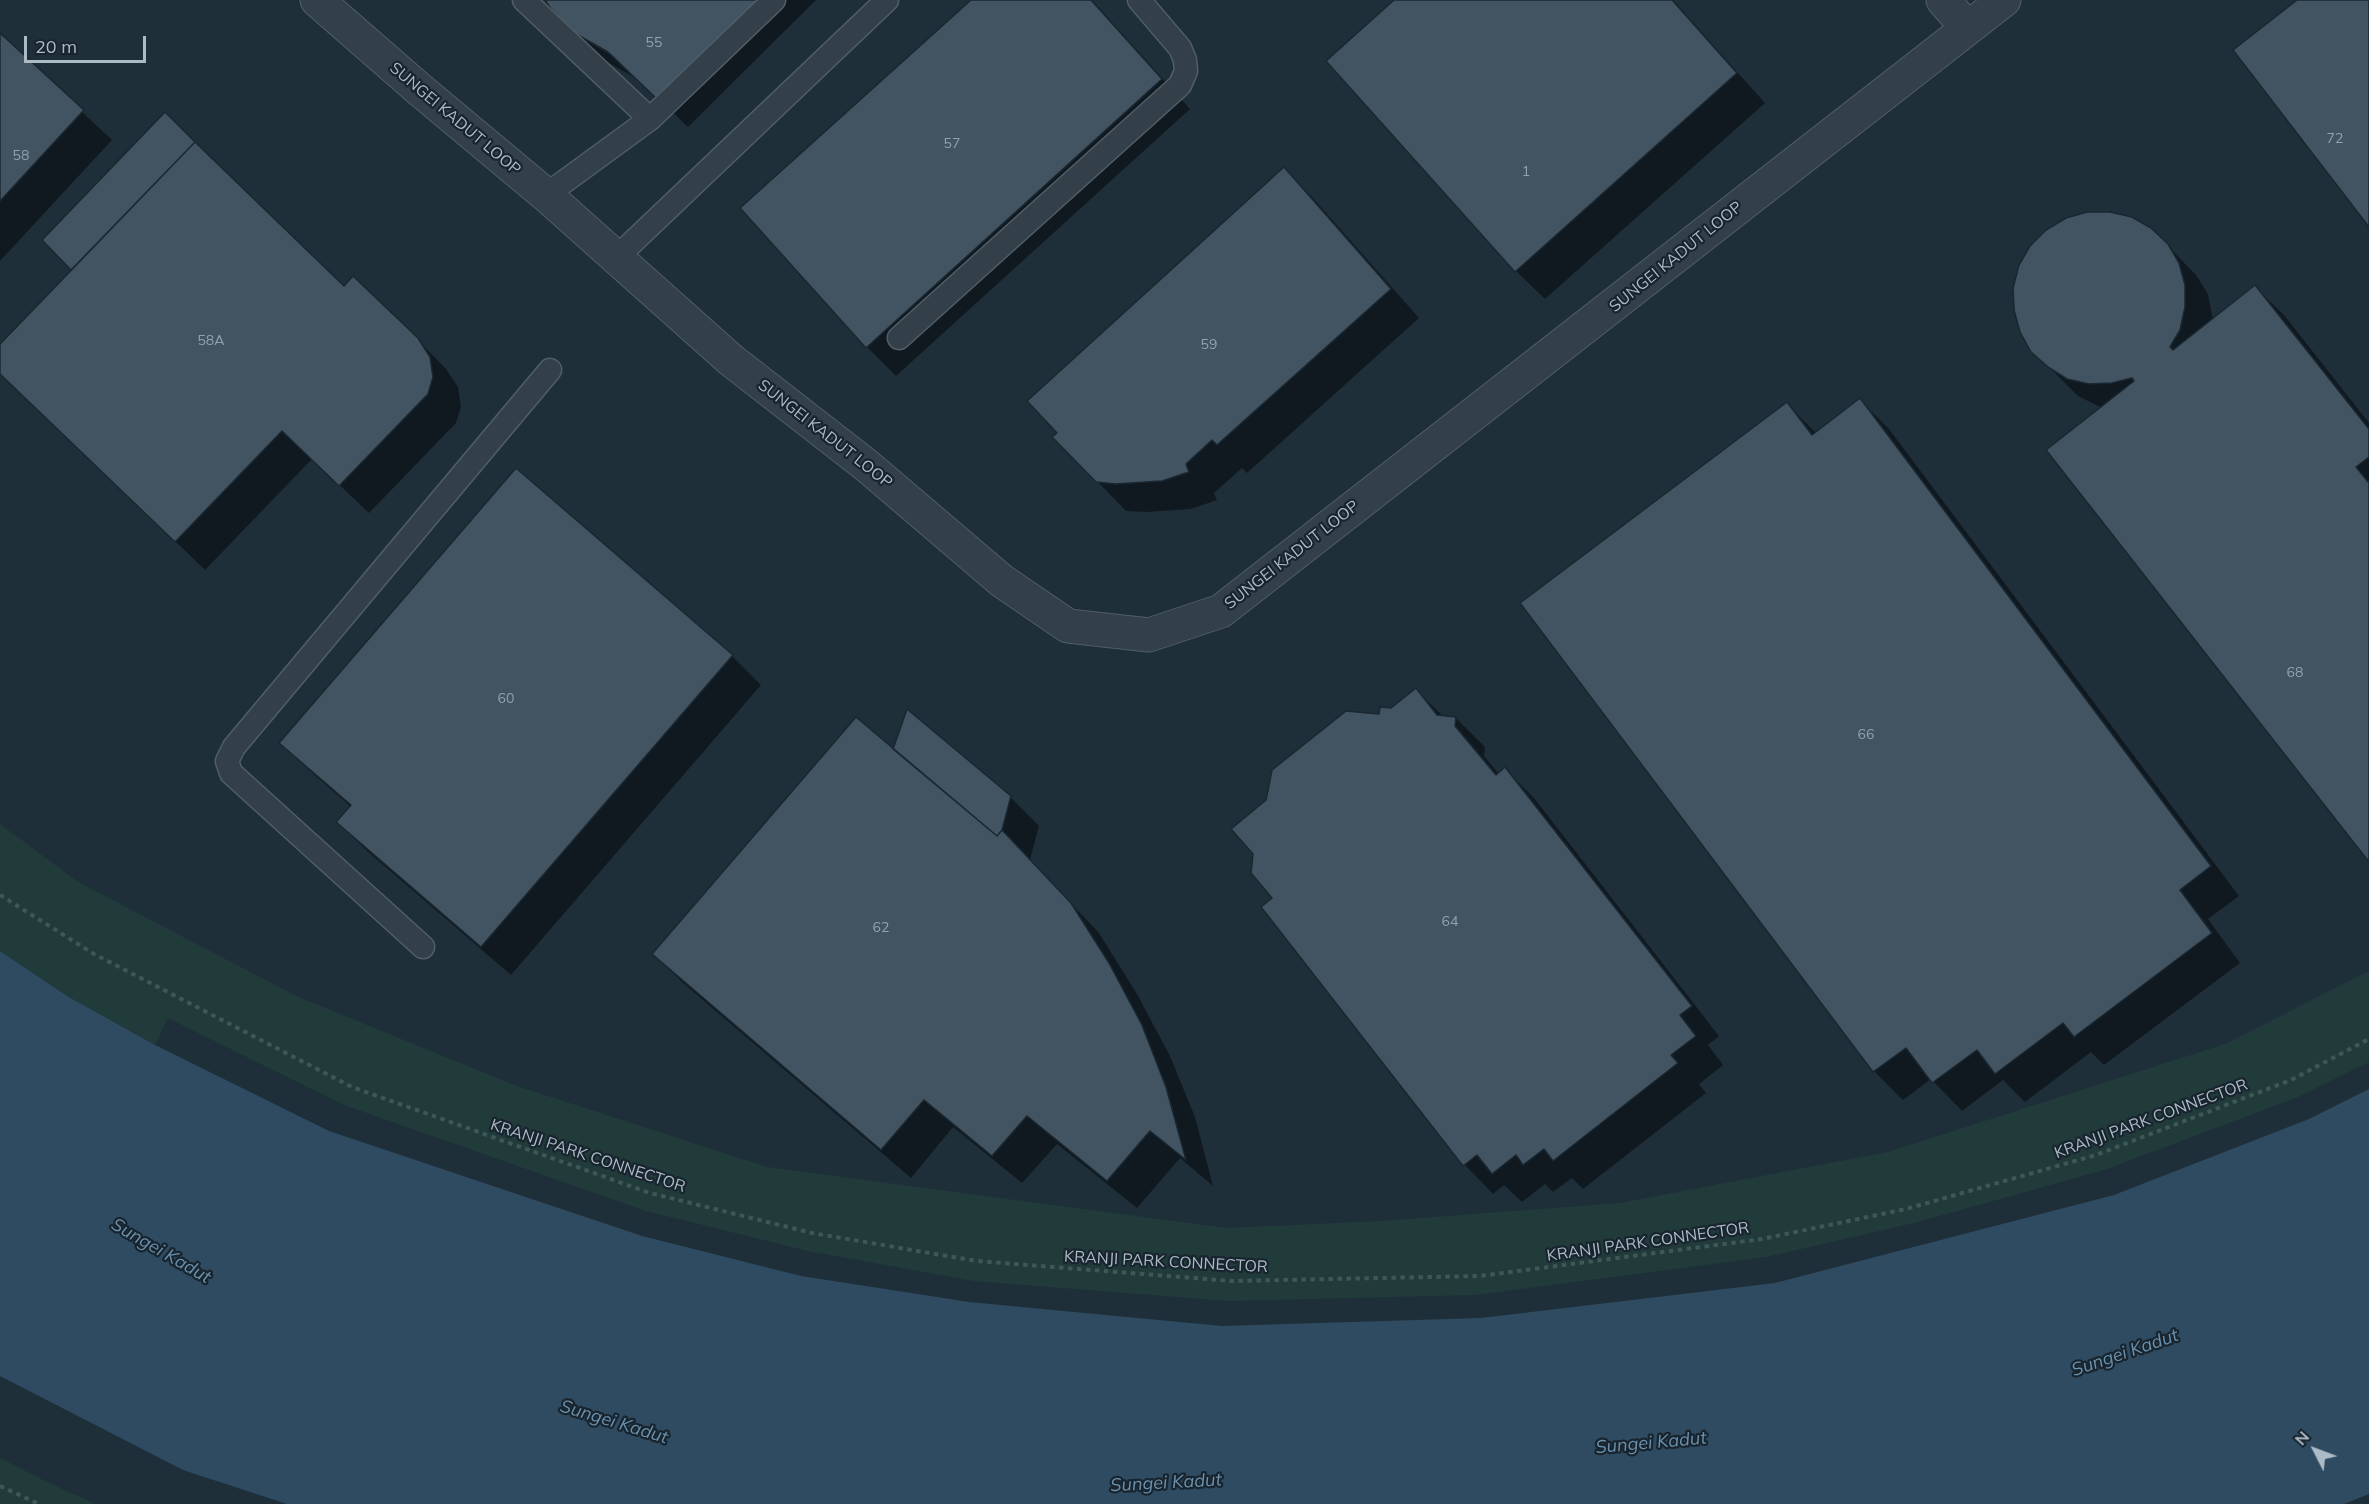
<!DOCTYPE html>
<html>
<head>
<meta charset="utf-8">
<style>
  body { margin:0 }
  #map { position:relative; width:2369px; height:1504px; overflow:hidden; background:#1f2f3a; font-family:Mulish,sans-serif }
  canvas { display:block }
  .north { position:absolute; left:2285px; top:1420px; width:60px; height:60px; -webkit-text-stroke:4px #18252f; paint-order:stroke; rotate:312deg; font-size:16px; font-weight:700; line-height:24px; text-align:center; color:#adbbc7 }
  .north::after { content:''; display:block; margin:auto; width:21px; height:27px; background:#adbbc7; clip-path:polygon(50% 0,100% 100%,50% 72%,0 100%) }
  .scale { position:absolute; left:24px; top:36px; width:122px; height:27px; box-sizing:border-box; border:3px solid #adbbc7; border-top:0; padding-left:8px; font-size:18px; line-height:21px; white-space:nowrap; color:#adbbc7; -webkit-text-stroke:4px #18252f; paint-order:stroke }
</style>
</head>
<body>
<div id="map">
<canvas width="2369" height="1504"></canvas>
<div class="north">N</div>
<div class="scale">20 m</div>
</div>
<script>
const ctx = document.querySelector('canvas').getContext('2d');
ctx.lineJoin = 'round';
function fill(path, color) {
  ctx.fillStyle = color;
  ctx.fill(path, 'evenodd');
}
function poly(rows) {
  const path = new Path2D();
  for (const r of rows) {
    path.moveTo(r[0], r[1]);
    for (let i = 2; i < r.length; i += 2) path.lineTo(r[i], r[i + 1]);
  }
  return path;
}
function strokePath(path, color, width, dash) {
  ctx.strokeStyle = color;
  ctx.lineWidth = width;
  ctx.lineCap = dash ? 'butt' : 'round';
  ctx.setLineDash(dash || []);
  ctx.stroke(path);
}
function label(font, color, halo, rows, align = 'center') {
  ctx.font = font + ' Mulish,sans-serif';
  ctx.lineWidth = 4.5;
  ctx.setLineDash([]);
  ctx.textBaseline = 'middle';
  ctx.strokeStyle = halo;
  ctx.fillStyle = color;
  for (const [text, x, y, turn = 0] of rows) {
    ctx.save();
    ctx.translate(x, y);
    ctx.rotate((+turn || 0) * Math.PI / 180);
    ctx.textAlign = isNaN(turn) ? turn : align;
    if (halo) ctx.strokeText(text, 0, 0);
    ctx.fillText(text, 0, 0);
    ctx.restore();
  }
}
fill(poly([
  [0,824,78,882,296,996,514,1085,767,1167,1226,1228,1381,1221,1620,1203,1888,1152,2225,1044,2369,971,2369,1062,2298,1097,2104,1170,1914,1223,1766,1257,1475,1295,1228,1301,974,1281,808,1251,646,1211,344,1105,168,1018,155,1045,67,996,0,951],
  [0,1458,47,1482,95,1504,0,1504]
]), '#213b3a');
fill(poly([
  [0,951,67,996,155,1045,329,1131,642,1236,801,1276,969,1302,1222,1326,1481,1318,1775,1283,2114,1195,2309,1119,2369,1089,2369,1494,2344,1504,287,1504,183,1470,0,1376]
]), '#2f4b61');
fill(poly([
  [547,0,816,0,688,127,639,80,607,62,584,39,614,57],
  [973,0,1092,0,1190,109,896,376,867,347,743,209],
  [1397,0,1673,0,1765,103,1545,299,1516,271],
  [0,35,112,140,0,261],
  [165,115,344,288,417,339,446,369,458,387,461,407,456,423,369,513,312,459,205,570,0,372,0,346,73,270,44,240],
  [1284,169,1313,198,1419,318,1247,473,1242,468,1214,493,1217,500,1191,509,1146,512,1126,511,1054,437],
  [2167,245,2196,275,2208,294,2213,320,2255,287,2284,315,2369,423,2369,860,2102,408,2078,396,2033,351],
  [1860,400,1889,429,2239,896,2208,919,2240,963,2104,1065,2091,1052,2025,1102,2003,1080,1962,1111,1931,1079,1903,1100,1874,1071,1522,603,1787,404,1816,433],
  [516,470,732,656,761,685,511,975,367,851,338,822,351,807,310,771,281,743],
  [1416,690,1444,717,1456,718,1485,747,1484,756,1499,774,1505,769,1534,798,1719,1036,1708,1045,1723,1065,1699,1084,1706,1093,1583,1189,1572,1178,1553,1192,1545,1184,1522,1202,1504,1185,1493,1194,1465,1165,1263,907,1274,898,1380,716,1392,710],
  [893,751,1010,797,1039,826,1030,860,1099,933,1137,994,1170,1056,1195,1117,1213,1186,1180,1158,1137,1208,1057,1144,1022,1183,953,1127,911,1178,683,983,654,954]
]), '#0007');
const building = poly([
  [545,0,759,0,658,100,608,52,576,34,551,9,545,0],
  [971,0,1091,0,1162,79,866,348,740,208,971,0],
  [1394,0,1672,0,1737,73,1515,272,1326,61,1394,0],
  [2297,0,2369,0,2369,227,2233,50,2297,0],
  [0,33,84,110,0,201,0,33],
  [165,112,195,142,71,270,42,240,165,112],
  [195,142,344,286,353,276,418,338,430,357,433,377,428,394,339,486,282,431,175,542,0,374,0,344,195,142],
  [1284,167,1391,289,1217,445,1212,440,1186,464,1189,472,1162,481,1116,484,1096,482,1052,437,1057,433,1027,401,1284,167],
  [2087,212,2110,212,2132,217,2151,228,2168,244,2179,263,2185,285,2185,307,2180,330,2170,347,2173,350,2255,285,2369,429,2369,457,2356,467,2369,483,2369,862,2046,450,2134,381,2132,378,2112,383,2089,384,2067,379,2048,367,2031,352,2020,332,2014,310,2013,288,2019,265,2030,246,2046,230,2066,218,2087,212],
  [1860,398,2211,866,2180,890,2212,933,2074,1037,2063,1023,1995,1074,1977,1050,1932,1083,1906,1048,1873,1072,1520,603,1787,402,1812,435,1860,398],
  [516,468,733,655,481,947,336,822,351,805,279,743,516,468],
  [1416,688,1437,715,1456,717,1455,726,1496,775,1505,767,1692,1006,1680,1015,1696,1036,1671,1055,1678,1063,1553,1161,1544,1149,1523,1165,1516,1155,1492,1174,1477,1155,1463,1166,1261,907,1272,898,1251,873,1253,854,1231,829,1266,800,1272,770,1346,711,1379,714,1380,707,1391,708,1416,688],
  [907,709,1011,796,1002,830,997,836,893,749,907,709],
  [856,717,997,836,1002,830,1071,903,1109,963,1142,1025,1166,1087,1186,1160,1150,1131,1107,1181,1027,1116,992,1156,924,1100,881,1150,652,954,856,717]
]);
fill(building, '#425462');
strokePath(building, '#1a2731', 1.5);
const service = poly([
  [524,0,650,119],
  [546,195,650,119,774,0],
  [617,257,887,0],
  [899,338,1180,85,1186,71,1185,60,1180,48,1139,0],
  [423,947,231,773,227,761,234,747,550,370]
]);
const minor = poly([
  [317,0,419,89,546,195,731,360,866,465,1002,581,1068,626,1149,635,1221,611,2004,0],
  [1943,0,1967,27]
]);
strokePath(service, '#505e68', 25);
strokePath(minor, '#505e68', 35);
strokePath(poly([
  [0,895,94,954,352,1087,650,1193,812,1233,977,1261,1232,1281,1480,1276,1762,1239,1906,1209,2096,1155,2291,1080,2369,1039],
  [0,1486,39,1504]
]), '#3e5757', 4, [4.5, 4.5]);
strokePath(service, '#33404a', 22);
strokePath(minor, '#33404a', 33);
label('14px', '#92a1ae', null, [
  ["55",654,43],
  ["72",2335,139],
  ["57",952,144],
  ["58",21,156],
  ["1",1526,172],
  ["58A",211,341],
  ["59",1209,345],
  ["68",2295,673],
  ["60",506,699],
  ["66",1866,735],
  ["64",1450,922],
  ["62",881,928]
]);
label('16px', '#adbbc7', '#18252f', [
  ["SUNGEI KADUT LOOP",455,119,40],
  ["SUNGEI KADUT LOOP",1676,257,-39],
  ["SUNGEI KADUT LOOP",825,434,38],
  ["SUNGEI KADUT LOOP",1292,555,-38],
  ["KRANJI PARK CONNECTOR",2151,1119,-20],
  ["KRANJI PARK CONNECTOR",588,1156,18],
  ["KRANJI PARK CONNECTOR",1648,1242,-8],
  ["KRANJI PARK CONNECTOR",1166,1262,3]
]);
label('italic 18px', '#6a91ad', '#18252f', [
  ["Sungei Kadut",161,1251,30],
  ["Sungei Kadut",2125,1353,-19],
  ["Sungei Kadut",614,1422,17],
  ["Sungei Kadut",1651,1443,-5],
  ["Sungei Kadut",1166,1483,-3]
]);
</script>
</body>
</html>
